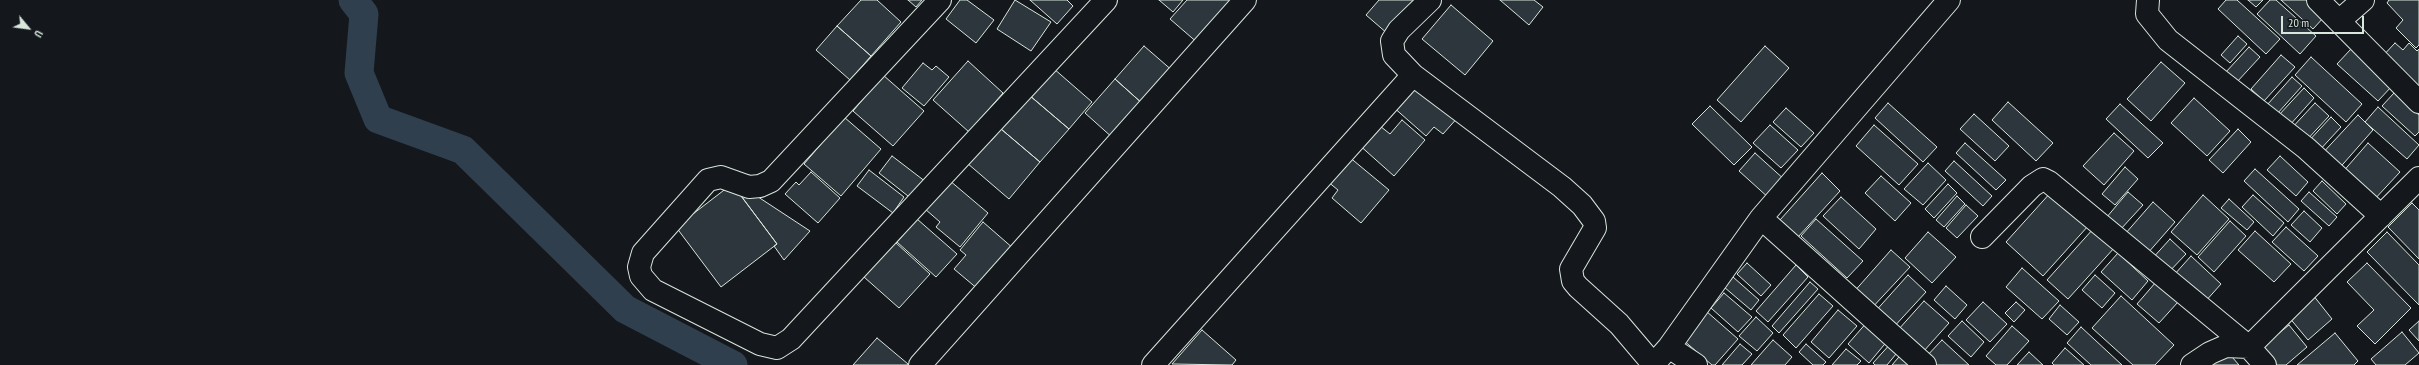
<!DOCTYPE html>
<html>
<head>
<meta charset="utf-8">
<style>
  body { margin:0 }
  #map { position:relative; width:2419px; height:365px; overflow:hidden; background:#14181c; font-family:"PT Sans Narrow",sans-serif }
  canvas { display:block }
  .north { position:absolute; left:8px; top:8px; width:40px; height:40px; -webkit-text-stroke:3px #14181c; paint-order:stroke; rotate:119deg; font-size:11px; font-weight:700; line-height:16px; text-align:center; color:#d8e6dc }
  .north::after { content:''; display:block; margin:auto; width:14px; height:18px; background:#d8e6dc; clip-path:polygon(50% 0,100% 100%,50% 72%,0 100%) }
  .scale { position:absolute; left:2281px; top:16px; width:83px; height:18px; box-sizing:border-box; border:2px solid #d8e6dc; border-top:0; padding-left:5px; font-size:12px; line-height:14px; white-space:nowrap; color:#d8e6dc; -webkit-text-stroke:3px #14181c; paint-order:stroke }
</style>
</head>
<body>
<div id="map">
<canvas width="2419" height="365"></canvas>
<div class="north">U</div>
<div class="scale">20 m</div>
</div>
<script>
const ctx = document.querySelector('canvas').getContext('2d');
ctx.lineJoin = 'round';
function poly(rows) {
  const path = new Path2D();
  for (const r of rows) {
    path.moveTo(r[0], r[1]);
    for (let i = 2; i < r.length; i += 2) path.lineTo(r[i], r[i + 1]);
  }
  return path;
}
function strokePath(path, color, width, dash) {
  ctx.strokeStyle = color;
  ctx.lineWidth = width;
  ctx.lineCap = dash ? 'butt' : 'round';
  ctx.setLineDash(dash || []);
  ctx.stroke(path);
}
function fill(path, color) {
  ctx.fillStyle = color;
  ctx.fill(path, 'evenodd');
}
strokePath(poly([
  [353,0,364,14,359,73,378,119,463,150,625,309,733,365]
]), '#2f3f4d', 29);
const building = poly([
  [861,0,877,0,901,22,871,56,837,26,861,0],
  [908,0,922,0,916,7,908,0],
  [960,0,967,0,994,20,976,43,946,19,960,0],
  [1015,0,1051,22,1031,51,997,29,1015,0],
  [1030,0,1067,0,1073,6,1057,24,1030,0],
  [1159,0,1183,0,1173,12,1159,0],
  [1187,0,1235,0,1199,44,1170,19,1187,0],
  [1379,0,1419,0,1388,34,1366,15,1379,0],
  [1500,0,1534,0,1543,7,1529,25,1500,0],
  [2226,0,2237,0,2280,39,2266,54,2218,9,2226,0],
  [2248,0,2263,0,2256,7,2248,0],
  [2270,0,2276,0,2316,36,2300,54,2257,14,2270,0],
  [2281,0,2306,0,2324,17,2313,29,2281,0],
  [2389,0,2419,0,2419,45,2416,48,2396,28,2403,20,2387,3,2389,0],
  [1451,5,1493,41,1465,75,1422,39,1451,5],
  [837,26,871,56,850,80,816,50,837,26],
  [2238,36,2247,44,2230,63,2221,55,2238,36],
  [2395,43,2403,50,2409,43,2417,51,2419,49,2419,86,2414,91,2380,59,2395,43],
  [1144,46,1174,72,1144,105,1115,79,1144,46],
  [1765,46,1789,68,1741,122,1717,100,1765,46],
  [2249,47,2260,57,2236,83,2225,73,2249,47],
  [2351,49,2392,86,2378,101,2337,64,2351,49],
  [2281,55,2295,67,2264,101,2251,89,2281,55],
  [2311,57,2362,104,2346,122,2295,75,2311,57],
  [968,61,1003,93,969,132,933,100,968,61],
  [2161,62,2185,83,2151,121,2127,99,2161,62],
  [923,63,932,70,936,66,949,77,924,106,902,88,923,63],
  [1053,68,1092,102,1069,129,1029,95,1053,68],
  [883,75,924,111,893,146,853,111,883,75],
  [2292,77,2302,86,2277,114,2267,105,2292,77],
  [1416,78,1459,116,1443,134,1434,127,1426,136,1392,106,1416,78],
  [1115,79,1144,105,1114,139,1085,113,1115,79],
  [2304,88,2314,98,2289,126,2278,116,2304,88],
  [2394,93,2419,115,2419,132,2415,136,2382,106,2394,93],
  [1029,95,1069,129,1040,162,1001,129,1029,95],
  [2194,98,2230,131,2207,156,2171,123,2194,98],
  [2008,102,2053,143,2036,161,1992,120,2008,102],
  [1888,103,1937,147,1923,162,1875,118,1888,103],
  [2315,103,2329,116,2304,143,2290,130,2315,103],
  [2120,104,2163,143,2148,158,2106,119,2120,104],
  [1710,106,1752,147,1734,165,1692,124,1710,106],
  [2378,107,2419,145,2407,159,2365,122,2378,107],
  [1786,108,1814,133,1801,147,1773,122,1786,108],
  [1974,114,2009,146,1995,161,1960,129,1974,114],
  [2358,115,2373,130,2336,172,2319,157,2358,115],
  [844,117,881,149,841,196,804,164,844,117],
  [2331,117,2341,127,2317,153,2306,144,2331,117],
  [1402,120,1425,140,1394,176,1357,143,1375,122,1390,134,1402,120],
  [1770,125,1798,150,1781,168,1753,143,1770,125],
  [1874,125,1918,164,1899,185,1856,146,1874,125],
  [1001,129,1040,162,1009,199,967,163,988,138,991,141,1001,129],
  [2238,129,2251,142,2223,173,2209,160,2238,129],
  [2114,133,2134,151,2104,185,2083,166,2114,133],
  [1965,143,2006,180,1996,190,1956,153,1965,143],
  [2368,143,2400,172,2372,202,2341,174,2368,143],
  [1755,153,1786,181,1770,199,1739,171,1755,153],
  [892,156,926,182,913,200,879,173,892,156],
  [1348,156,1389,190,1361,223,1332,198,1338,190,1327,181,1348,156],
  [2280,156,2308,182,2296,196,2267,170,2280,156],
  [1954,161,1992,196,1983,206,1945,171,1954,161],
  [1928,163,1946,180,1923,205,1904,189,1928,163],
  [2125,167,2138,179,2115,205,2102,194,2125,167],
  [2255,169,2299,209,2288,222,2244,181,2255,169],
  [869,170,904,197,893,213,857,186,869,170],
  [811,172,840,198,818,223,785,194,796,182,799,185,811,172],
  [1822,173,1840,191,1798,237,1780,220,1822,173],
  [1881,176,1911,203,1895,221,1865,193,1881,176],
  [949,180,988,213,960,247,936,227,940,222,925,209,949,180],
  [2322,181,2346,204,2337,214,2313,191,2322,181],
  [732,184,777,244,721,287,676,227,732,184],
  [1948,184,1957,193,1934,218,1925,209,1948,184],
  [743,187,810,231,784,260,774,246,777,244,739,193,743,187],
  [2052,191,2089,225,2043,276,2006,242,2052,191],
  [2128,192,2143,205,2120,230,2106,218,2128,192],
  [2309,192,2337,217,2329,226,2301,201,2309,192],
  [2203,195,2229,219,2197,255,2171,232,2203,195],
  [2253,195,2284,223,2273,236,2242,207,2253,195],
  [1957,196,1965,204,1944,227,1936,220,1957,196],
  [1841,197,1876,229,1859,249,1823,216,1841,197],
  [2229,199,2254,222,2247,230,2221,208,2229,199],
  [2153,202,2175,222,2147,254,2125,234,2153,202],
  [2412,203,2419,210,2419,259,2388,227,2412,203],
  [1966,205,1978,216,1957,238,1946,228,1966,205],
  [2304,211,2322,228,2310,242,2291,225,2304,211],
  [917,219,957,254,936,277,897,242,917,219],
  [1816,219,1863,261,1847,278,1801,236,1816,219],
  [2230,221,2246,236,2214,272,2198,257,2230,221],
  [983,222,1014,249,979,290,954,269,966,255,960,250,983,222],
  [2286,227,2318,256,2304,271,2272,242,2286,227],
  [2094,228,2115,247,2068,299,2047,280,2094,228],
  [2255,231,2291,264,2274,282,2238,250,2255,231],
  [1928,232,1956,257,1932,283,1905,258,1928,232],
  [2387,232,2419,265,2419,305,2367,252,2387,232],
  [2170,239,2186,254,2167,274,2151,260,2170,239],
  [895,242,930,274,899,308,864,277,895,242],
  [1891,250,1910,267,1870,310,1852,294,1891,250],
  [2118,253,2148,281,2132,300,2101,272,2118,253],
  [2191,256,2221,284,2204,303,2174,275,2191,256],
  [1747,263,1771,285,1761,296,1737,274,1747,263],
  [2367,263,2411,308,2375,344,2357,326,2374,310,2347,282,2367,263],
  [1796,265,1808,277,1768,322,1756,311,1796,265],
  [2022,268,2059,301,2042,319,2006,287,2022,268],
  [1908,275,1926,292,1891,330,1873,314,1908,275],
  [2095,275,2115,293,2102,308,2082,290,2095,275],
  [1733,277,1759,300,1751,310,1724,287,1733,277],
  [1810,282,1818,289,1779,333,1772,326,1810,282],
  [2156,282,2178,302,2159,323,2137,304,2156,282],
  [1946,286,1967,305,1955,319,1934,300,1946,286],
  [1724,293,1752,317,1738,332,1711,308,1724,293],
  [1819,294,1833,306,1796,348,1783,335,1819,294],
  [2313,295,2332,319,2308,340,2288,316,2313,295],
  [2121,296,2174,345,2155,365,2133,365,2092,328,2121,296],
  [1924,301,1949,323,1923,352,1898,330,1924,301],
  [1983,302,2007,324,1990,342,1966,320,1983,302],
  [2016,302,2025,310,2014,322,2005,313,2016,302],
  [2060,305,2079,322,2067,335,2049,319,2060,305],
  [1838,310,1857,326,1829,358,1811,342,1838,310],
  [1706,311,1738,339,1715,365,1712,365,1682,339,1706,311],
  [1756,317,1773,333,1757,351,1739,336,1756,317],
  [1868,321,1889,339,1869,363,1848,344,1868,321],
  [1962,321,1984,342,1971,357,1948,336,1962,321],
  [2419,321,2419,341,2409,330,2419,321],
  [2289,325,2307,347,2286,365,2277,365,2262,347,2289,325],
  [2012,326,2029,341,2007,365,1996,365,1986,356,2012,326],
  [2081,327,2122,365,2091,365,2067,343,2081,327],
  [1202,330,1236,360,1232,365,1172,364,1202,330],
  [2402,332,2419,353,2405,365,2376,365,2371,359,2402,332],
  [2335,333,2358,361,2354,365,2297,365,2335,333],
  [877,338,908,364,908,365,853,365,877,338],
  [1773,340,1792,357,1785,365,1751,365,1773,340],
  [1942,340,1969,365,1931,365,1924,359,1942,340],
  [1893,341,1901,348,1887,365,1875,365,1873,363,1893,341],
  [1740,344,1752,354,1742,365,1722,365,1740,344],
  [1806,344,1826,362,1823,365,1813,365,1799,352,1806,344],
  [2065,348,2084,365,2054,365,2052,363,2065,348],
  [1846,349,1861,361,1857,365,1832,365,1846,349],
  [2226,350,2239,365,2209,365,2226,350],
  [1904,351,1910,365,1892,365,1904,351],
  [2029,352,2043,365,2017,365,2029,352]
]);
fill(building, '#2c363c');
strokePath(building, '#d8e6dc', 1);
const street = poly([
  [940,0,771,181,760,186,749,187,721,177,708,180,643,253,639,267,641,276,653,290,760,344,777,348,791,339,1106,0],
  [1430,0,1399,30,1392,41,1394,55,1413,75,1562,187,1582,205,1594,221,1595,228,1571,269,1573,281,1578,287,1619,324,1653,364],
  [2148,0,2147,14,2168,40,2306,148,2381,216],
  [2318,0,2419,102],
  [2339,21,2363,0],
  [1761,218,1925,365],
  [1982,237,2032,186,2043,179,2049,182,2249,347,2265,365],
  [1669,347,1696,365],
  [920,365,1245,0],
  [1153,365,1413,75],
  [1653,365,1669,347,1761,218,1949,0],
  [2192,365,2210,353,2226,346,2249,347,2419,178]
]);
strokePath(street, '#d8e6dc', 24);
strokePath(street, '#14181c', 22);
</script>
</body>
</html>
